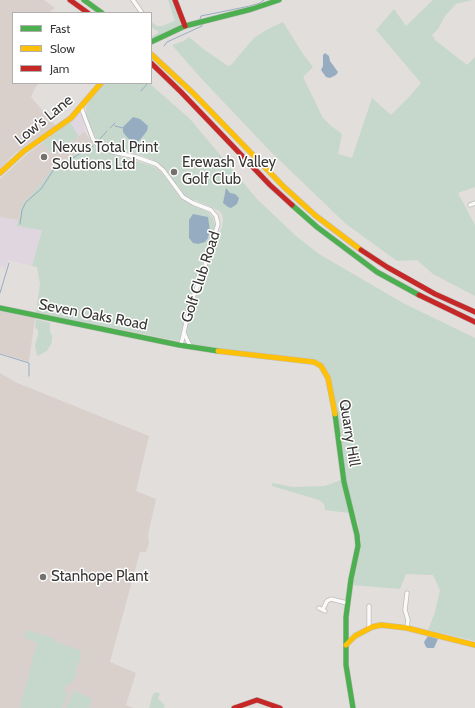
<!DOCTYPE html>
<html>
<head>
<meta charset="utf-8">
<style>
  body { margin:0 }
  #map { position:relative; width:475px; height:708px; overflow:hidden; background:#e2dedc; font-family:Cabin,sans-serif }
  canvas { display:block }
  .legend { position:absolute; left:12px; top:12px; width:140px; height:72px; box-sizing:border-box; background:#fff; border:1px solid #b0afae; margin:0; padding:5px 7px; list-style:none; font-size:12px; color:#393735 }
  .legend li { display:flex; align-items:center; gap:8px; height:20px }
  .legend b { width:20px; border:1px solid #b0afae }
</style>
</head>
<body>
<div id="map">
<canvas width="475" height="708"></canvas>
<ul class="legend">
<li><b style="height:5px;background:#4caf50"></b>Fast</li>
<li><b style="height:5px;background:#ffc107"></b>Slow</li>
<li><b style="height:5px;background:#c62828"></b>Jam</li>
</ul>
</div>
<script>
const ctx = document.querySelector('canvas').getContext('2d');
ctx.lineJoin = 'round';
function fill(path, color) {
  ctx.fillStyle = color;
  ctx.fill(path, 'evenodd');
}
function poly(rows) {
  const path = new Path2D();
  for (const r of rows) {
    path.moveTo(r[0], r[1]);
    for (let i = 2; i < r.length; i += 2) path.lineTo(r[i], r[i + 1]);
  }
  return path;
}
function strokePath(path, color, width, dash) {
  ctx.strokeStyle = color;
  ctx.lineWidth = width;
  ctx.lineCap = dash ? 'butt' : 'round';
  ctx.setLineDash(dash || []);
  ctx.stroke(path);
}
function label(font, color, halo, rows, align = 'center') {
  ctx.font = font + ' Cabin,sans-serif';
  ctx.lineWidth = 3;
  ctx.setLineDash([]);
  ctx.textBaseline = 'middle';
  ctx.strokeStyle = halo;
  ctx.fillStyle = color;
  for (const [text, x, y, turn = 0] of rows) {
    ctx.save();
    ctx.translate(x, y);
    ctx.rotate((+turn || 0) * Math.PI / 180);
    ctx.textAlign = isNaN(turn) ? turn : align;
    if (halo) ctx.strokeText(text, 0, 0);
    ctx.fillText(text, 0, 0);
    ctx.restore();
  }
}
fill(poly([
  [78,114,80,114,82,116,85,132,78,136,70,122],
  [0,217,18,220,17,226,42,229,32,266,8,260,6,268,0,266]
]), '#dfd6e0');
fill(poly([
  [0,0,44,0,55,8,48,13,13,13,13,83,39,83,35,88,31,97,56,126,30,142,13,155,0,169],
  [85,132,93,144,53,167,41,184,22,205,18,220,0,217,0,179,4,175,26,155,42,143,51,153,79,137,78,136],
  [0,311,35,318,29,362,0,353],
  [0,373,15,382,149,436,136,491,156,499,148,535,149,543,146,552,140,552,110,662,136,673,126,705,133,708,0,708]
]), '#d9d0cc');
fill(poly([
  [168,0,173,0,181,21,180,25,151,40,151,37,159,32,151,27,151,22,157,26,162,26,175,21],
  [433,0,472,0,456,4,454,6,445,16,438,29,432,35,435,40,467,65,475,57,475,187,458,193,475,225,475,296,433,274,417,260,397,261,346,224,270,151,199,76,172,45,184,41,189,37,202,48,228,66,231,65,254,38,268,29,283,22,303,54,313,67,303,77,323,118,330,125,342,134,338,154,352,158,372,98,391,115,409,97,421,83,376,30,394,9,406,26],
  [103,83,149,83,190,119,257,199,296,236,319,254,403,303,475,338,475,641,428,630,435,612,440,590,433,575,406,574,400,589,353,585,361,541,358,523,351,505,347,485,329,375,321,363,314,359,232,351,192,344,186,332,187,323,192,303,222,227,223,219,222,214,219,211,211,207,185,196,177,184,175,186,166,172,159,163,141,155,106,146,97,140,87,118,86,108,87,105],
  [70,122,79,137,51,153,42,143],
  [93,144,97,148,118,156,153,166,162,173,181,199,208,212,213,218,215,226,213,235,187,307,180,339,178,341,36,313,40,284,37,267,32,266,42,230,17,226,22,205,41,184,53,167],
  [36,319,50,323,50,332,52,335,52,342,47,351,37,356,35,345,38,335,38,330,35,327],
  [341,480,349,513,325,510,324,504,319,500,272,486,272,483,293,487,325,486],
  [26,630,53,638,56,642,80,650,81,658,76,668,76,674,73,681,65,687,64,691,68,694,62,708,20,708,37,642,24,638],
  [75,691,92,699,89,708,66,708,73,692],
  [156,692,160,694,158,698,165,706,164,708,149,708,153,694]
]), '#c6d7cb');
fill(poly([
  [325,53,329,56,330,61,338,72,336,75,330,78,326,77,321,70,323,66,323,55],
  [133,117,140,119,148,126,147,131,139,141,135,141,129,139,126,136,123,132,123,127],
  [226,188,230,193,235,194,239,198,237,204,231,208,228,207,223,203],
  [193,214,208,217,210,231,208,238,205,242,198,244,193,243,189,238,189,220],
  [428,636,438,639,434,648,427,648,425,645,424,642]
]), '#96adc1');
strokePath(poly([
  [200,19,201,16,250,6,260,3,264,0],
  [164,46,167,42,202,26,202,25],
  [141,91,148,83],
  [115,126,123,128],
  [110,128,115,123],
  [99,140,107,131],
  [20,224,22,210,26,202,41,189,54,169,93,146],
  [0,293,9,263],
  [0,354,29,363,29,376]
]), '#96adc1', 1);
const street = poly([
  [133,0,142,13],
  [81,107,93,139,99,146,113,152,136,157,156,164,163,170,183,197,193,203,211,210,216,216,218,224,203,272,190,305,181,345],
  [470,205,475,203],
  [184,333,190,346],
  [319,608,325,611],
  [323,609,327,601,331,599,347,603],
  [407,628,408,620,405,610,407,593],
  [369,629,369,606]
]);
const fast = poly([
  [84,0,102,13],
  [151,42,185,26,252,9,279,0],
  [292,205,317,227,377,272,419,295],
  [0,308,179,345,218,351],
  [335,414,344,482,357,535,358,546,351,579,346,617,346,665,353,708]
]);
const slow = poly([
  [151,54,193,93,284,187,316,216,361,250],
  [0,173,24,151,71,118,101,83],
  [218,351,314,362,321,366,328,378,335,414],
  [346,645,355,636,372,627,381,625,407,628,475,645]
]);
const jam = poly([
  [70,0,88,13],
  [175,0,185,26],
  [151,63,181,92,270,185,292,205],
  [361,250,387,267,435,294,475,312],
  [419,295,475,322],
  [234,708,257,700,280,708]
]);
strokePath(street, '#bebbb9', 5);
strokePath(fast, '#bebbb9', 6);
strokePath(slow, '#bebbb9', 6);
strokePath(jam, '#bebbb9', 6);
strokePath(street, '#fbfafa', 3.5);
strokePath(fast, '#4caf50', 5);
strokePath(slow, '#ffc107', 5);
strokePath(jam, '#c62828', 5);
for (const [x, y, r, color] of [
  [44,157,4,"#74716f"],
  [174,172,4,"#74716f"],
  [43,577,4,"#74716f"]
]) {
  const dot = new Path2D();
  dot.arc(x, y, r, 0, 2 * Math.PI);
  ctx.fillStyle = color;
  ctx.fill(dot);
  strokePath(dot, '#fff', 1.5);
}
label('15px', '#393735', '#fff', [
  ["Low's Lane",44,120,-39],
  ["Golf Club Road",201,277,-72],
  ["Seven Oaks Road",93,315,11],
  ["Quarry Hill",349,433,81]
]);
label('15px', '#393735', '#fff', [
  ["Nexus Total Print",52,148],
  ["Solutions Ltd",52,165],
  ["Erewash Valley",182,163],
  ["Golf Club",182,180],
  ["Stanhope Plant",51,577]
], 'left');
</script>
</body>
</html>
